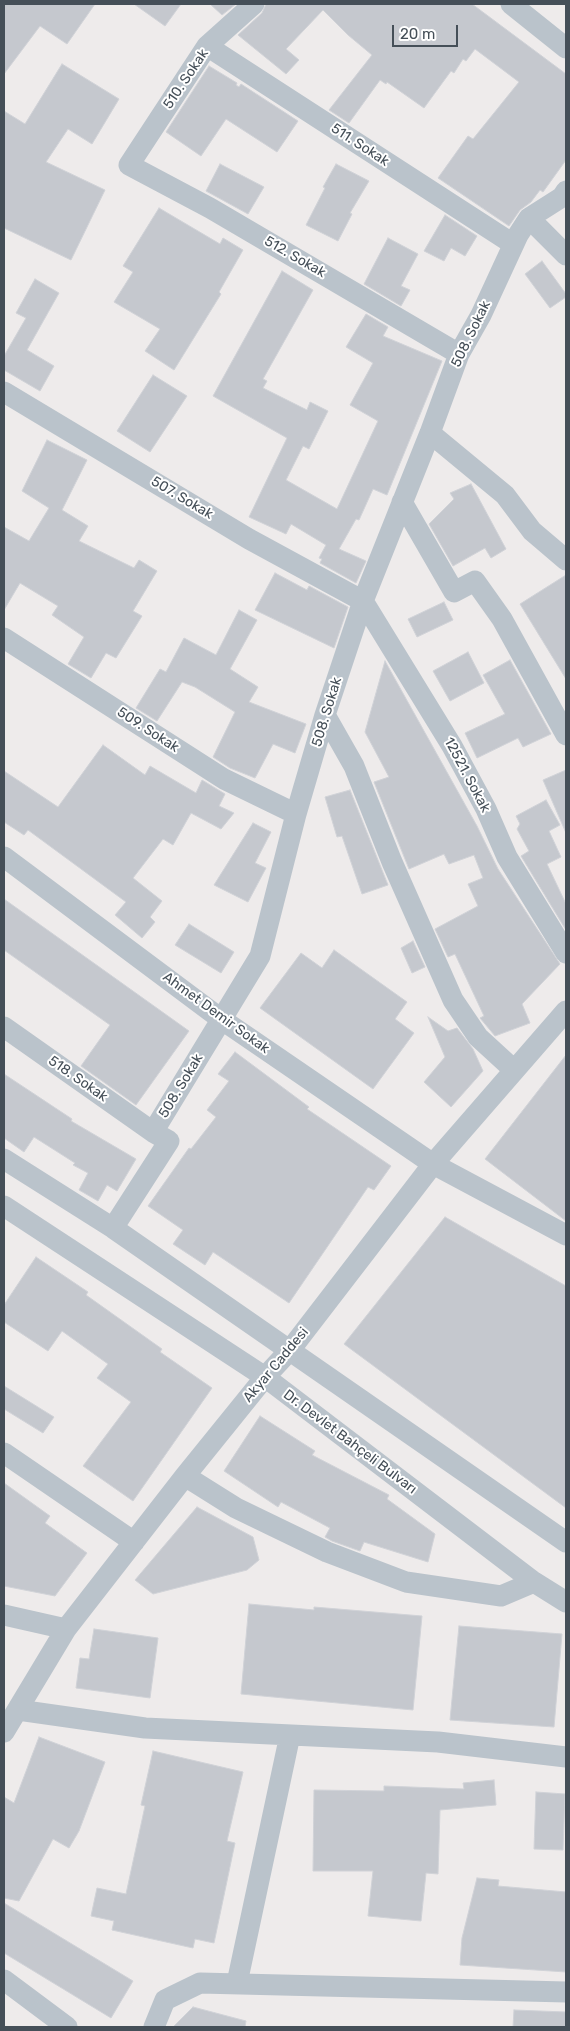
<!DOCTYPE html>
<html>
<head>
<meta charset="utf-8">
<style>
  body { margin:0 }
  #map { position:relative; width:570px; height:2031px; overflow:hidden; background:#eeebeb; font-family:Rubik,sans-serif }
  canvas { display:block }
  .frame { position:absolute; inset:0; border:5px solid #454f58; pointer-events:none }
  .scale { position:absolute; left:392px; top:25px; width:66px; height:22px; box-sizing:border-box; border:2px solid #454f58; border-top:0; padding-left:6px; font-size:15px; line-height:18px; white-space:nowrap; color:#454f58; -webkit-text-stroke:4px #fff; paint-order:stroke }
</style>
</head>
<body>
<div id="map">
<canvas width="570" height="2031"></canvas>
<div class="frame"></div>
<div class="scale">20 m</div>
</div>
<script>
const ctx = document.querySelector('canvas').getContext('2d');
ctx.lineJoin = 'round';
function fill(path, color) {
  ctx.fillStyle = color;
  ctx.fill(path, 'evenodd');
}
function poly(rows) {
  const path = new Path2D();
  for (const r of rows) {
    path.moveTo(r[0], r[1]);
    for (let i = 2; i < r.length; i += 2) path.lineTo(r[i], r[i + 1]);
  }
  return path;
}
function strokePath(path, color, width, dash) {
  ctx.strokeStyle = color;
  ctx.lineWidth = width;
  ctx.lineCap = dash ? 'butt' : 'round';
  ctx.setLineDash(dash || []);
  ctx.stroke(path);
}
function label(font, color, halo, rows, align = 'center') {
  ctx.font = font + ' Rubik,sans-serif';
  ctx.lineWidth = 4;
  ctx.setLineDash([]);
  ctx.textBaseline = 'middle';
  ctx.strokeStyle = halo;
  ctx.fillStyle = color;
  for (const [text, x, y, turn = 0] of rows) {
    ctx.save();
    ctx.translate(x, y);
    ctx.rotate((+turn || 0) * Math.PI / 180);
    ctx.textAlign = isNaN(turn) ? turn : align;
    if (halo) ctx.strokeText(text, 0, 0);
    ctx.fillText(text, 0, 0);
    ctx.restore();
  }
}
const building = poly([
  [4,4,95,4,67,44,40,26,4,74,4,4],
  [134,4,181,4,165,26,134,4],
  [210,4,236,4,222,15,210,4],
  [266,4,472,4,566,74,566,160,543,192,540,190,531,202,520,210,509,226,438,178,468,136,473,139,519,82,475,49,466,61,463,59,454,73,451,71,424,108,387,82,386,84,380,80,349,123,329,110,372,55,348,35,323,10,286,49,299,60,286,74,238,35,262,13,266,4],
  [62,64,119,99,92,144,68,129,46,162,105,190,71,260,4,228,4,111,25,124,62,64],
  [209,66,237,83,236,85,239,87,241,84,298,121,277,152,226,119,201,156,166,132,209,66],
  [220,164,264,187,248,214,206,191,220,164],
  [336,164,369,181,350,213,352,214,338,241,306,225,325,188,323,187,336,164],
  [159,208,220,244,223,238,243,250,219,292,221,294,174,370,145,351,160,329,114,302,133,272,123,266,159,208],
  [445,215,477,236,465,256,451,248,444,261,424,251,445,215],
  [388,238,418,254,401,286,410,290,401,306,364,284,388,238],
  [542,261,566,294,566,297,550,308,525,274,542,261],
  [282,271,313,290,263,379,267,381,263,388,307,410,310,402,328,411,309,449,303,446,286,480,337,509,378,421,350,405,373,363,346,347,366,314,388,327,383,336,442,361,387,495,373,489,359,520,356,519,339,549,366,561,356,583,320,563,322,559,319,558,326,545,291,524,286,534,249,517,287,438,213,396,282,271],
  [35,279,59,293,27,350,54,366,40,391,4,370,4,356,26,318,16,313,35,279],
  [153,375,187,396,150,452,117,431,153,375],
  [47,440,87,460,62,510,88,526,79,541,134,568,139,560,157,571,133,611,142,616,116,658,106,653,91,678,68,664,84,637,52,615,58,606,20,583,4,610,4,527,29,541,49,508,22,491,47,440],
  [471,484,506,549,491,558,485,548,453,566,429,524,454,499,450,493,471,484],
  [275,573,307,590,309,586,348,607,334,648,255,610,275,573],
  [566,575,566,679,520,604,566,575],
  [444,602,453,620,417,637,408,619,444,602],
  [239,610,257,620,230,669,258,687,249,702,306,724,295,753,273,744,255,778,230,768,213,757,235,712,195,687,182,682,157,721,136,708,160,669,166,672,184,638,216,655,239,610],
  [468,652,484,683,450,701,433,671,468,652],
  [510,660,551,734,523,747,518,738,477,758,465,733,505,714,483,675,510,660],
  [385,661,477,826,498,869,560,964,522,1004,530,1023,495,1036,480,1018,484,1016,455,954,448,957,435,929,478,906,468,884,483,878,474,855,449,864,444,854,409,869,374,782,389,777,365,732,385,661],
  [103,745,145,775,150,766,196,793,202,780,225,794,219,806,234,813,221,829,191,813,173,845,163,839,133,878,162,901,150,917,155,922,142,938,115,915,126,902,28,830,24,835,4,822,4,771,58,807,103,745],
  [566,770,566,833,543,780,566,770],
  [350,790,388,885,362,894,342,836,337,837,325,797,350,790],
  [546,800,560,825,549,831,561,857,547,864,566,904,566,930,521,856,529,851,517,829,520,824,516,816,546,800],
  [253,823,271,832,255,863,266,868,248,902,214,885,253,823],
  [4,899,189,1031,136,1105,81,1066,110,1025,4,950,4,899],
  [189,924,234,952,221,973,175,945,189,924],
  [413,941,425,967,412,973,401,948,413,941],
  [334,950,407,1002,395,1019,414,1033,373,1089,260,1008,301,953,322,968,334,950],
  [428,1017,448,1031,457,1028,473,1049,483,1071,451,1107,424,1082,445,1057,428,1017],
  [235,1052,309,1107,307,1109,391,1166,374,1190,368,1187,289,1303,213,1252,205,1265,173,1244,183,1230,148,1206,189,1148,191,1149,216,1117,207,1110,229,1081,218,1074,235,1052],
  [566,1055,566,1221,485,1159,566,1055],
  [4,1074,72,1119,71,1121,136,1159,117,1191,107,1185,98,1201,79,1190,88,1173,73,1165,75,1163,34,1137,24,1152,4,1138,4,1074],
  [445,1217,566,1286,566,1508,344,1344,445,1217],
  [36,1257,88,1292,86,1295,162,1349,160,1352,212,1388,133,1501,83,1466,131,1402,97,1378,108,1364,62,1331,48,1351,4,1322,4,1305,36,1257],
  [4,1386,54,1417,43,1433,4,1409,4,1386],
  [260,1416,315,1451,312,1455,389,1495,387,1499,435,1534,428,1562,364,1542,360,1551,332,1541,325,1537,330,1528,281,1502,278,1507,224,1471,260,1416],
  [4,1483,50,1516,45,1523,87,1553,55,1596,4,1586,4,1483],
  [197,1507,253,1537,259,1560,247,1570,153,1594,135,1580,197,1507],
  [249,1604,314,1610,314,1607,422,1616,413,1710,241,1694,249,1604],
  [459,1626,562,1634,554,1727,450,1720,459,1626],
  [94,1629,158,1638,150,1698,76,1688,80,1658,89,1659,94,1629],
  [39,1737,105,1762,79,1831,69,1848,53,1839,19,1901,4,1898,4,1797,14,1803,39,1737],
  [153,1751,243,1772,227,1841,235,1843,214,1943,195,1939,193,1948,112,1930,114,1921,91,1916,97,1888,126,1894,145,1806,141,1805,153,1751],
  [494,1780,496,1805,440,1810,438,1874,426,1873,421,1921,368,1916,373,1871,313,1871,314,1790,384,1791,384,1786,464,1789,463,1783,494,1780],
  [536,1792,565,1794,563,1850,534,1849,536,1792],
  [477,1878,499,1880,498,1886,566,1892,566,1972,460,1965,462,1938,477,1878],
  [4,1903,133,1981,111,2018,4,1953,4,1903],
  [193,2007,246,2021,245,2027,173,2027,193,2007],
  [514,2010,566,2012,566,2027,513,2027,514,2010]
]);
fill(building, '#c5c8ce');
strokePath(building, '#d0d2d7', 1);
strokePath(poly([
  [254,4,207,46,129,165,210,208,459,354],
  [511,4,566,48],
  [207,46,513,244],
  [529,218,566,255],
  [4,392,249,539,363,601,452,746,486,809,507,857,566,953],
  [430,433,505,495,532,531,566,560],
  [402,502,454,592,475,581,502,619,566,735],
  [4,638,224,779,296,814],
  [325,715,354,766,392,862,453,1000,478,1037,514,1070],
  [4,857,221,1019,433,1164,566,1235],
  [4,1027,153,1132],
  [4,1159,113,1228,566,1542],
  [4,1206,265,1377,534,1582,566,1602],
  [113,1228,169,1141,153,1132,260,956,296,814,325,715,363,601,430,433,459,354,481,315,518,235,529,218,562,197,566,191],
  [4,1453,134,1542],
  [185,1476,236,1508,327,1552,406,1582,501,1596,534,1582],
  [4,1615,66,1629],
  [18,1710,145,1728,438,1742,566,1757],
  [4,1732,66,1629,185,1476,265,1377,290,1350,433,1164,566,1011],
  [4,1980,67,2027],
  [237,1983,290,1735],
  [154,2027,165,2000,200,1983,566,1992]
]), '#bac3cb', 21);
label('14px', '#454f58', '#fff', [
  ["510. Sokak",186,79,-56],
  ["511. Sokak",360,145,33],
  ["512. Sokak",295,257,30],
  ["508. Sokak",471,334,-64],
  ["507. Sokak",182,498,31],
  ["508. Sokak",327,712,-73],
  ["509. Sokak",148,730,33],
  ["12521. Sokak",467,775,62],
  ["Ahmet Demir Sokak",216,1013,36],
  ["518. Sokak",78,1079,35],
  ["508. Sokak",181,1086,-59],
  ["Akyar Caddesi",276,1365,-50],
  ["Dr. Devlet Bahçeli Bulvarı",350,1442,37]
]);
</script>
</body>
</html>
